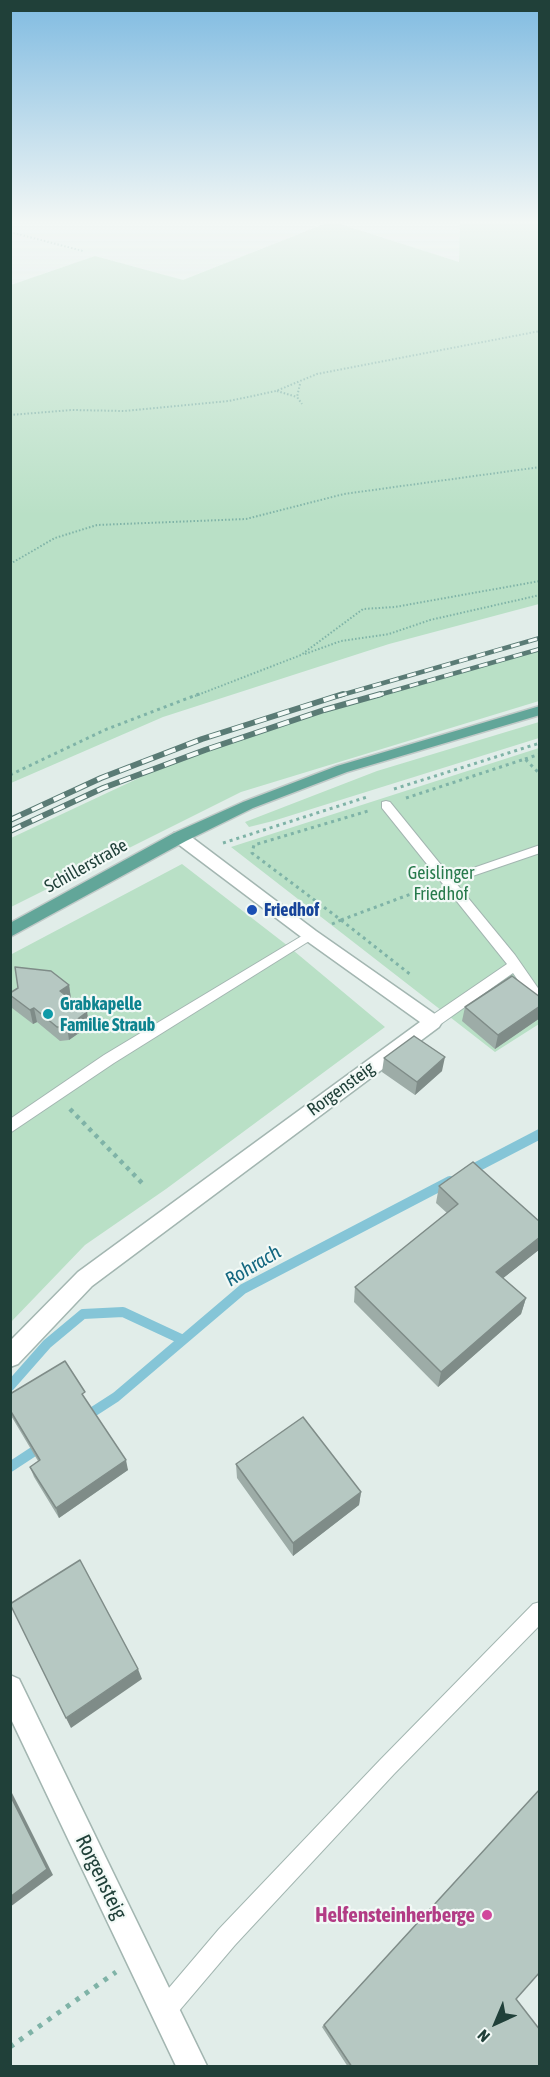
<!DOCTYPE html>
<html>
<head>
<meta charset="utf-8">
<style>
  body { margin:0 }
  #map { position:relative; width:550px; height:2077px; overflow:hidden; background:#e1ede9; font-family:"Asap Condensed",sans-serif }
  canvas { display:block }
  .frame { position:absolute; inset:0; border:12px solid #204039; pointer-events:none }
  .north { position:absolute; left:466px; top:1993px; width:60px; height:60px; -webkit-text-stroke:4px #f2f9f6; paint-order:stroke; rotate:224deg; font-size:16px; font-weight:700; line-height:24px; text-align:center; color:#204039 }
  .north::after { content:''; display:block; margin:auto; width:21px; height:27px; background:#204039; clip-path:polygon(50% 0,100% 100%,50% 72%,0 100%) }
</style>
</head>
<body>
<div id="map">
<canvas width="550" height="2077"></canvas>
<div class="frame"></div>
<div class="north">N</div>
</div>
<script>
const ctx = document.querySelector('canvas').getContext('2d');
ctx.lineJoin = 'round';
function fill(path, color) {
  ctx.fillStyle = color;
  ctx.fill(path, 'evenodd');
}
function poly(rows) {
  const path = new Path2D();
  for (const r of rows) {
    path.moveTo(r[0], r[1]);
    for (let i = 2; i < r.length; i += 2) path.lineTo(r[i], r[i + 1]);
  }
  return path;
}
function strokePath(path, color, width, dash) {
  ctx.strokeStyle = color;
  ctx.lineWidth = width;
  ctx.lineCap = dash ? 'butt' : 'round';
  ctx.setLineDash(dash || []);
  ctx.stroke(path);
}
function label(font, color, halo, rows, align = 'center') {
  ctx.font = font + ' "Asap Condensed",sans-serif';
  ctx.lineWidth = 4.5;
  ctx.setLineDash([]);
  ctx.textBaseline = 'middle';
  ctx.strokeStyle = halo;
  ctx.fillStyle = color;
  for (const [text, x, y, turn = 0] of rows) {
    ctx.save();
    ctx.translate(x, y);
    ctx.rotate((+turn || 0) * Math.PI / 180);
    ctx.textAlign = isNaN(turn) ? turn : align;
    if (halo) ctx.strokeText(text, 0, 0);
    ctx.fillText(text, 0, 0);
    ctx.restore();
  }
}
fill(poly([
  [324,224,340,224,459,262,460,224,539,224,539,604,389,644,163,717,11,783,11,285,95,256,183,280],
  [539,649,539,701,241,792,11,907,11,838,205,747,431,678],
  [539,722,539,738,273,821,249,827,245,822,377,771],
  [539,748,539,1024,495,1052,231,847],
  [182,864,288,946,385,1027,166,1189,85,1245,11,1322,10,955]
]), '#b9e0c6');
strokePath(poly([
  [467,1172,540,1134],
  [10,1386,47,1344,83,1314,123,1312,181,1339],
  [85,1417,116,1397,243,1289,450,1181],
  [10,1467,42,1446]
]), '#85c5d7', 10);
const lane = poly([
  [386,801,390,802,450,876,540,845,540,853,455,882,515,955,540,991,540,1007,535,1005,513,973,438,1026,428,1026,426,1022,428,1018,507,964,382,808,382,802,386,801],
  [310,931,314,932,316,935,314,938,114,1063,10,1133,10,1119,104,1055,310,931],
  [540,1602,540,1625,394,1774,235,1945,173,2018,165,2021,157,2018,154,2010,157,2002,219,1929,380,1760,533,1604,540,1602]
]);
const street = poly([
  [180,832,186,833,316,931,439,1017,442,1022,439,1027,92,1286,18,1364,10,1367,10,1341,78,1272,420,1022,304,939,174,841,172,837,174,833,180,832],
  [10,1675,19,1679,207,2066,176,2066,10,1717,10,1675]
]);
const primary = poly([
  [540,706,540,715,347,772,253,808,186,841,10,937,10,923,174,833,243,802,337,766,540,706]
]);
strokePath(lane, '#a3b6b1', 2);
strokePath(street, '#a3b6b1', 3);
strokePath(primary, '#c1cac8', 3);
strokePath(poly([
  [10,232,83,251],
  [300,384,297,397,302,404],
  [277,391,297,397],
  [10,415,72,410,124,411,229,401,276,391,317,374,540,331],
  [10,564,55,538,97,525,246,519,344,494,540,467],
  [305,654,341,641,389,634,430,620,540,595],
  [195,696,301,655,363,609,395,607,540,581]
]), '#7fb3a7', 2, [1.5, 2]);
strokePath(poly([
  [525,759,540,754],
  [10,775,107,729,199,694],
  [394,789,540,743],
  [406,798,525,759,540,774],
  [223,843,367,797],
  [341,920,411,975],
  [341,920,427,888],
  [332,924,341,920,252,853,254,845,368,811]
]), '#7fb3a7', 3, [3, 4]);
strokePath(poly([
  [70,1109,143,1184]
]), '#7fb3a7', 4.5, [4, 5]);
strokePath(poly([
  [10,2047,116,1972]
]), '#7fb3a7', 5, [4.5, 7]);
fill(lane, '#fff');
fill(street, '#fff');
fill(primary, '#62a699');
const railFar1 = poly([
  [338,696,540,638],
  [375,696,540,649]
]);
const rail = poly([
  [10,820,101,778,202,739,343,694],
  [10,831,103,788,205,750,324,710,381,694]
]);
strokePath(railFar1, '#5a7b75', 4.5);
strokePath(rail, '#5a7b75', 6);
strokePath(railFar1, '#f2f9f6', 3, [9]);
strokePath(rail, '#f2f9f6', 4, [12]);
fill(poly([
  [69,985,71,999,87,1012,89,1026,69,1040,60,1041,37,1022,33,1024,12,1008,10,1000,10,993,18,988],
  [540,997,540,1018,495,1049,462,1021,465,1007],
  [384,1058,442,1071,415,1095,382,1072],
  [439,1186,540,1222,540,1249,503,1278,526,1298,521,1314,438,1387,354,1302,355,1287,447,1213,436,1203],
  [10,1394,87,1402,128,1470,59,1518,34,1477,30,1467,38,1461,10,1414],
  [236,1464,361,1492,359,1505,293,1556,237,1478],
  [540,1789,516,1999,540,2067,348,2067,322,2027]
]), '#9daca7');
fill(poly([
  [69,985,71,999,60,991],
  [540,1006,540,1018,495,1049,498,1035],
  [34,1008,37,1022,33,1024,30,1010],
  [87,1012,89,1026,69,1040,67,1027],
  [445,1057,442,1071,415,1095,417,1082],
  [540,1237,540,1249,492,1287,496,1272],
  [526,1298,521,1314,438,1387,441,1372],
  [126,1460,128,1470,59,1518,56,1508],
  [361,1492,359,1505,293,1556,293,1543],
  [138,1669,142,1679,71,1728,66,1718],
  [10,1789,53,1875,10,1907]
]), '#7f8c88');
const building = poly([
  [15,967,51,971,69,985,60,991,87,1012,67,1027,57,1027,34,1008,30,1010,10,995,10,993,18,988,15,967],
  [512,976,540,997,540,1006,498,1035,465,1007,512,976],
  [414,1036,445,1057,417,1082,384,1058,414,1036],
  [473,1162,540,1222,540,1237,496,1272,526,1298,441,1372,355,1287,458,1204,439,1186,473,1162],
  [65,1361,85,1392,82,1394,126,1460,56,1508,30,1467,40,1460,10,1410,10,1394,65,1361],
  [303,1417,361,1492,293,1543,236,1464,303,1417],
  [80,1560,138,1669,66,1718,10,1604,80,1560],
  [540,1789,540,1972,516,1999,540,2030,540,2067,352,2067,324,2025,540,1789],
  [10,1795,47,1869,10,1897,10,1795]
]);
fill(building, '#b6c8c2');
strokePath(building, '#7f8c88', 1.5);
const sky = ctx.createLinearGradient(0, 0, 0, 515);
sky.addColorStop(0, '#80bbe1');
sky.addColorStop(0.43, '#f2f7f5');
sky.addColorStop(1, '#f2f7f500');
ctx.fillStyle = sky;
ctx.fillRect(0, 0, 550, 515);
for (const [x, y, r, color] of [
  [252,910,6,"#1a4fb4"],
  [48,1014,6,"#0f9aa8"],
  [487,1915,6,"#d1479c"]
]) {
  const dot = new Path2D();
  dot.arc(x, y, r, 0, 2 * Math.PI);
  ctx.fillStyle = color;
  ctx.fill(dot);
  strokePath(dot, '#f2f9f6', 2);
}
label('18px', '#204039', '#f2f9f6', [
  ["Schillerstraße",86,866,-29],
  ["Rorgensteig",341,1089,-36]
]);
label('18px', '#277a4c', '#f2f9f6', [
  ["Geislinger",441,873],
  ["Friedhof",441,894]
]);
label('bold 18px', '#164399', '#f2f9f6', [
  ["Friedhof",264,910]
], 'left');
label('bold 18px', '#0d838f', '#f2f9f6', [
  ["Grabkapelle",60,1004],
  ["Familie Straub",60,1025]
], 'left');
label('italic 20px', '#156881', '#f2f9f6', [
  ["Rohrach",253,1266,-31]
]);
label('21px', '#204039', '#f2f9f6', [
  ["Rorgensteig",101,1877,64]
]);
label('bold 21px', '#b23c85', '#f2f9f6', [
  ["Helfensteinherberge",475,1915]
], 'right');
</script>
</body>
</html>
